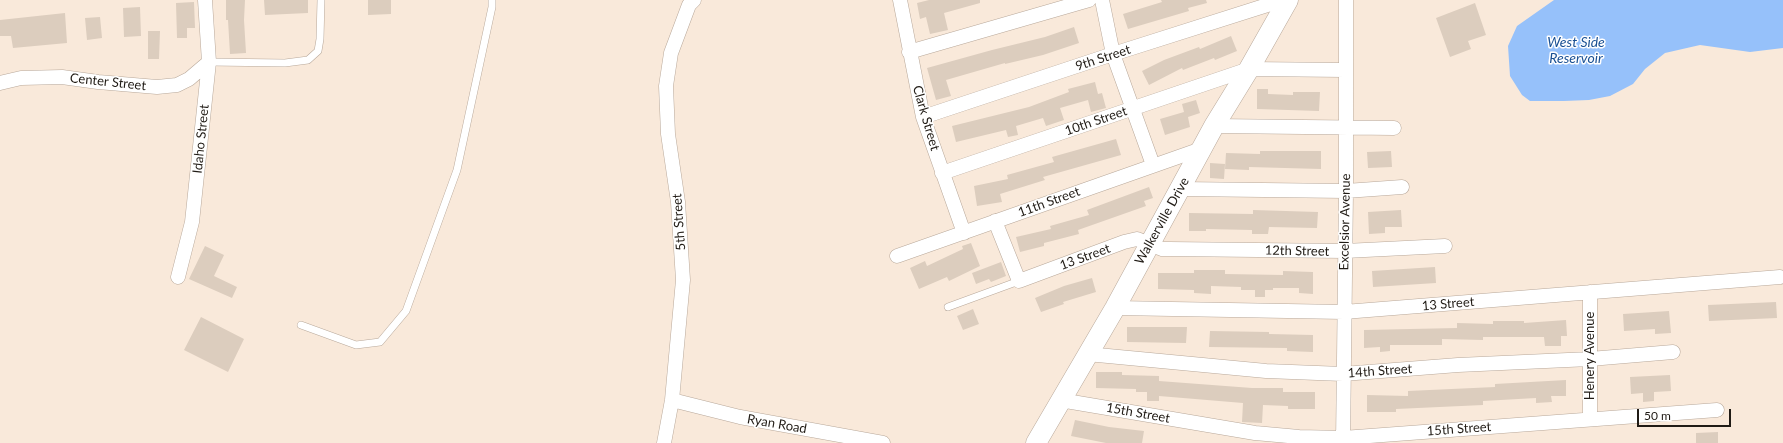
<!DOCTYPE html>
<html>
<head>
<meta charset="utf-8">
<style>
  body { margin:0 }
  #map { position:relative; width:1783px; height:443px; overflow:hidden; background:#f9e9da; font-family:Lato,sans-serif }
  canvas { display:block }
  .scale { position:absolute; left:1637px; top:409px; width:94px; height:18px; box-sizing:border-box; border:2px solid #201b15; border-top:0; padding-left:5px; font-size:12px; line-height:14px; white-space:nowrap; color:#201b15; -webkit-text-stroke:3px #fff; paint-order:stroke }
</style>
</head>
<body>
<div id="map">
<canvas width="1783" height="443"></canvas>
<div class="scale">50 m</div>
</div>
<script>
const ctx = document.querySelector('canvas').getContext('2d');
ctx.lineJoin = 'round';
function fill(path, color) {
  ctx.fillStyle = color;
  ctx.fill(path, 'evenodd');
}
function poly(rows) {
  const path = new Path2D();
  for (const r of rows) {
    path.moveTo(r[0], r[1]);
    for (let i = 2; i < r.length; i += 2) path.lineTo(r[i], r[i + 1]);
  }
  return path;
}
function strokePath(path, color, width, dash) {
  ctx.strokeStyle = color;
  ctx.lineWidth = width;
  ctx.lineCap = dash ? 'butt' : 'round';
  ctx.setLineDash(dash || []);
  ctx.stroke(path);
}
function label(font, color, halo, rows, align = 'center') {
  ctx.font = font + ' Lato,sans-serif';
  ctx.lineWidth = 3;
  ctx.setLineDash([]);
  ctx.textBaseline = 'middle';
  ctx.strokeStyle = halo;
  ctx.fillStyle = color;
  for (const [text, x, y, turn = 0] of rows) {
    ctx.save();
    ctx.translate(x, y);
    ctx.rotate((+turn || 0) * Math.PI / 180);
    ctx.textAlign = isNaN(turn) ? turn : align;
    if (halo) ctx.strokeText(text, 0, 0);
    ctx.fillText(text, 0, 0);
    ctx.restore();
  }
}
fill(poly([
  [1554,0,1783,0,1783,48,1750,52,1700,45,1665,53,1645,69,1633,84,1610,96,1589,100,1564,101,1530,101,1522,95,1510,76,1508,46,1517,26]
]), '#96c1fa');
fill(poly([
  [226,0,245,0,244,20,246,53,230,54,228,20,226,20],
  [264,0,308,0,308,13,265,15],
  [368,0,391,0,391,14,368,15],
  [929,0,980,0,980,3,944,13,948,30,930,34,926,17,920,19,917,3],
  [1161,0,1206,0,1207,3,1188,8,1189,11,1128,29,1123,14,1162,2],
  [194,2,195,28,187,28,187,38,177,38,176,3],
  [1475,3,1486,35,1468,41,1471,49,1450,57,1436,18],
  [140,7,141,36,124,37,123,8],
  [65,13,67,43,13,48,11,36,0,36,0,20],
  [100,17,102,38,87,40,85,18],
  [1074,27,1079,43,1043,55,1005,64,1005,63,946,80,951,96,936,100,927,68,992,50,1045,37],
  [148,31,160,31,159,59,148,59],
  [1231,36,1237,51,1215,60,1214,58,1183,70,1182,68,1149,85,1142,71,1164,60,1199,47,1200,49],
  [1095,82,1098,94,1102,93,1106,108,1091,112,1088,100,1060,108,1064,120,1046,126,1043,118,1016,126,1018,135,1008,137,1006,130,956,142,952,126,1029,107,1069,92,1068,89],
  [1257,89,1268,89,1268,94,1293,95,1293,92,1320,92,1319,111,1257,109],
  [1196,100,1200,113,1188,117,1190,127,1165,135,1160,119,1184,112,1182,104],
  [1116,139,1121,155,1043,177,1045,180,1000,194,1002,202,977,206,974,186,1008,179,1007,175,1054,162,1052,157],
  [1260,151,1321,151,1321,169,1249,167,1249,170,1225,169,1226,153,1260,154],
  [1391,151,1392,167,1368,168,1367,152],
  [1210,163,1225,164,1224,179,1210,178],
  [1149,187,1153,198,1144,201,1146,206,1078,230,1079,234,1044,243,1044,246,1020,252,1016,237,1051,229,1050,226,1089,215,1087,210],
  [1253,210,1318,212,1317,228,1269,227,1268,234,1252,234,1252,230,1206,229,1206,231,1189,231,1189,213,1253,214],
  [1401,210,1402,227,1385,227,1385,233,1369,234,1368,212],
  [971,243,980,266,949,281,947,277,919,289,910,268,925,261,927,266,963,249,962,246],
  [205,246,224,255,214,276,237,287,232,298,189,279],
  [1001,262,1006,276,991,282,989,279,976,284,972,273],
  [1435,267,1436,283,1373,287,1372,271],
  [1194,270,1225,270,1225,274,1283,275,1283,271,1313,272,1313,294,1299,293,1299,288,1273,288,1273,290,1265,290,1265,297,1255,297,1255,290,1241,290,1241,287,1211,286,1211,294,1194,293,1194,290,1158,289,1158,273,1194,273],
  [1092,278,1096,292,1063,302,1064,304,1041,312,1035,298,1064,286],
  [1776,302,1777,318,1709,321,1708,305],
  [973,309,979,324,963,330,957,316],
  [1669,311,1671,333,1655,334,1655,329,1624,331,1623,314],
  [201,317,244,339,228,372,184,350],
  [1566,320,1567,336,1561,336,1561,346,1545,346,1544,337,1483,337,1483,340,1442,339,1442,345,1390,345,1390,351,1380,352,1380,347,1364,348,1364,330,1457,328,1457,323,1493,324,1493,321,1524,321,1524,323],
  [1127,327,1187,327,1186,343,1127,342],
  [1210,331,1269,332,1269,334,1313,335,1313,352,1287,351,1287,348,1209,347],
  [1096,372,1122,372,1122,375,1159,376,1159,381,1252,388,1283,388,1283,392,1315,392,1315,409,1288,409,1288,406,1263,405,1262,423,1242,422,1243,403,1159,396,1159,401,1147,401,1147,392,1136,392,1136,389,1096,388],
  [1670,375,1671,391,1654,392,1654,401,1643,402,1643,393,1631,394,1630,377],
  [1566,380,1566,396,1551,396,1552,402,1536,403,1536,398,1483,401,1483,405,1396,409,1396,412,1367,412,1367,395,1408,396,1408,391,1495,387,1495,384],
  [1075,420,1109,427,1144,431,1142,443,1106,443,1071,436],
  [1718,432,1718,443,1696,443,1696,433]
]), '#dccdbe');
const lane = poly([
  [209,62,285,63,308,60,318,51,320,39,321,0],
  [948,307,1019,281],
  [301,325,356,345,380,342,406,311,457,170,492,7,492,0]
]);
const street = poly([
  [900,0,923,117,964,233],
  [1102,0,1113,54,1153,165],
  [909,52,1089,0],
  [0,83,21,78,62,77,98,82,157,87,177,85,189,79,209,62],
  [923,117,1113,54,1283,0],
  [1214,126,1394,128],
  [942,173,1249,69,1345,70],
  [1180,189,1346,191,1402,187],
  [995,221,1019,281,1124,242,1137,239,1162,249,1169,249,1345,251,1445,246],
  [897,256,1201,149],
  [178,277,192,222,209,62,205,0],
  [1115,308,1344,312,1780,277],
  [1087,354,1266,371,1343,374,1458,365,1590,359,1673,352],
  [672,400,740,417,883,443],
  [1060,400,1255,433,1299,437,1343,438,1717,410],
  [1590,419,1590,292],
  [664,443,672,400,683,280,678,202,668,134,666,86,671,53,689,5,694,0],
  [1343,443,1346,191,1346,0]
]);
const secondary = poly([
  [1036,443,1115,308,1214,126,1249,69,1288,0]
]);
strokePath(lane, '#b8a89a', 8);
strokePath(street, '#b8a89a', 15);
strokePath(secondary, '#b8a89a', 21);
strokePath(lane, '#fff', 7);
strokePath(street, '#fff', 14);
strokePath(secondary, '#fff', 20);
label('13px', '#201b15', '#fff', [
  ["9th Street",1103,58,-18],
  ["Center Street",108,82,6],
  ["Clark Street",926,118,74],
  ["10th Street",1096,121,-19],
  ["Idaho Street",201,139,-84],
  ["11th Street",1049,202,-20],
  ["Walkerville Drive",1162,221,-61],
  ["5th Street",679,222,-94],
  ["Excelsior Avenue",1345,222,-89],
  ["12th Street",1297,251,1],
  ["13 Street",1085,257,-20],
  ["13 Street",1448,304,-5],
  ["Henery Avenue",1590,356,-90],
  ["14th Street",1380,371,-4],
  ["15th Street",1138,413,10],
  ["Ryan Road",777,424,10],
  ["15th Street",1459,429,-4]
]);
label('italic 14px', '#195093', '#fff', [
  ["West Side",1576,42],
  ["Reservoir",1576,58]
]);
</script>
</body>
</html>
